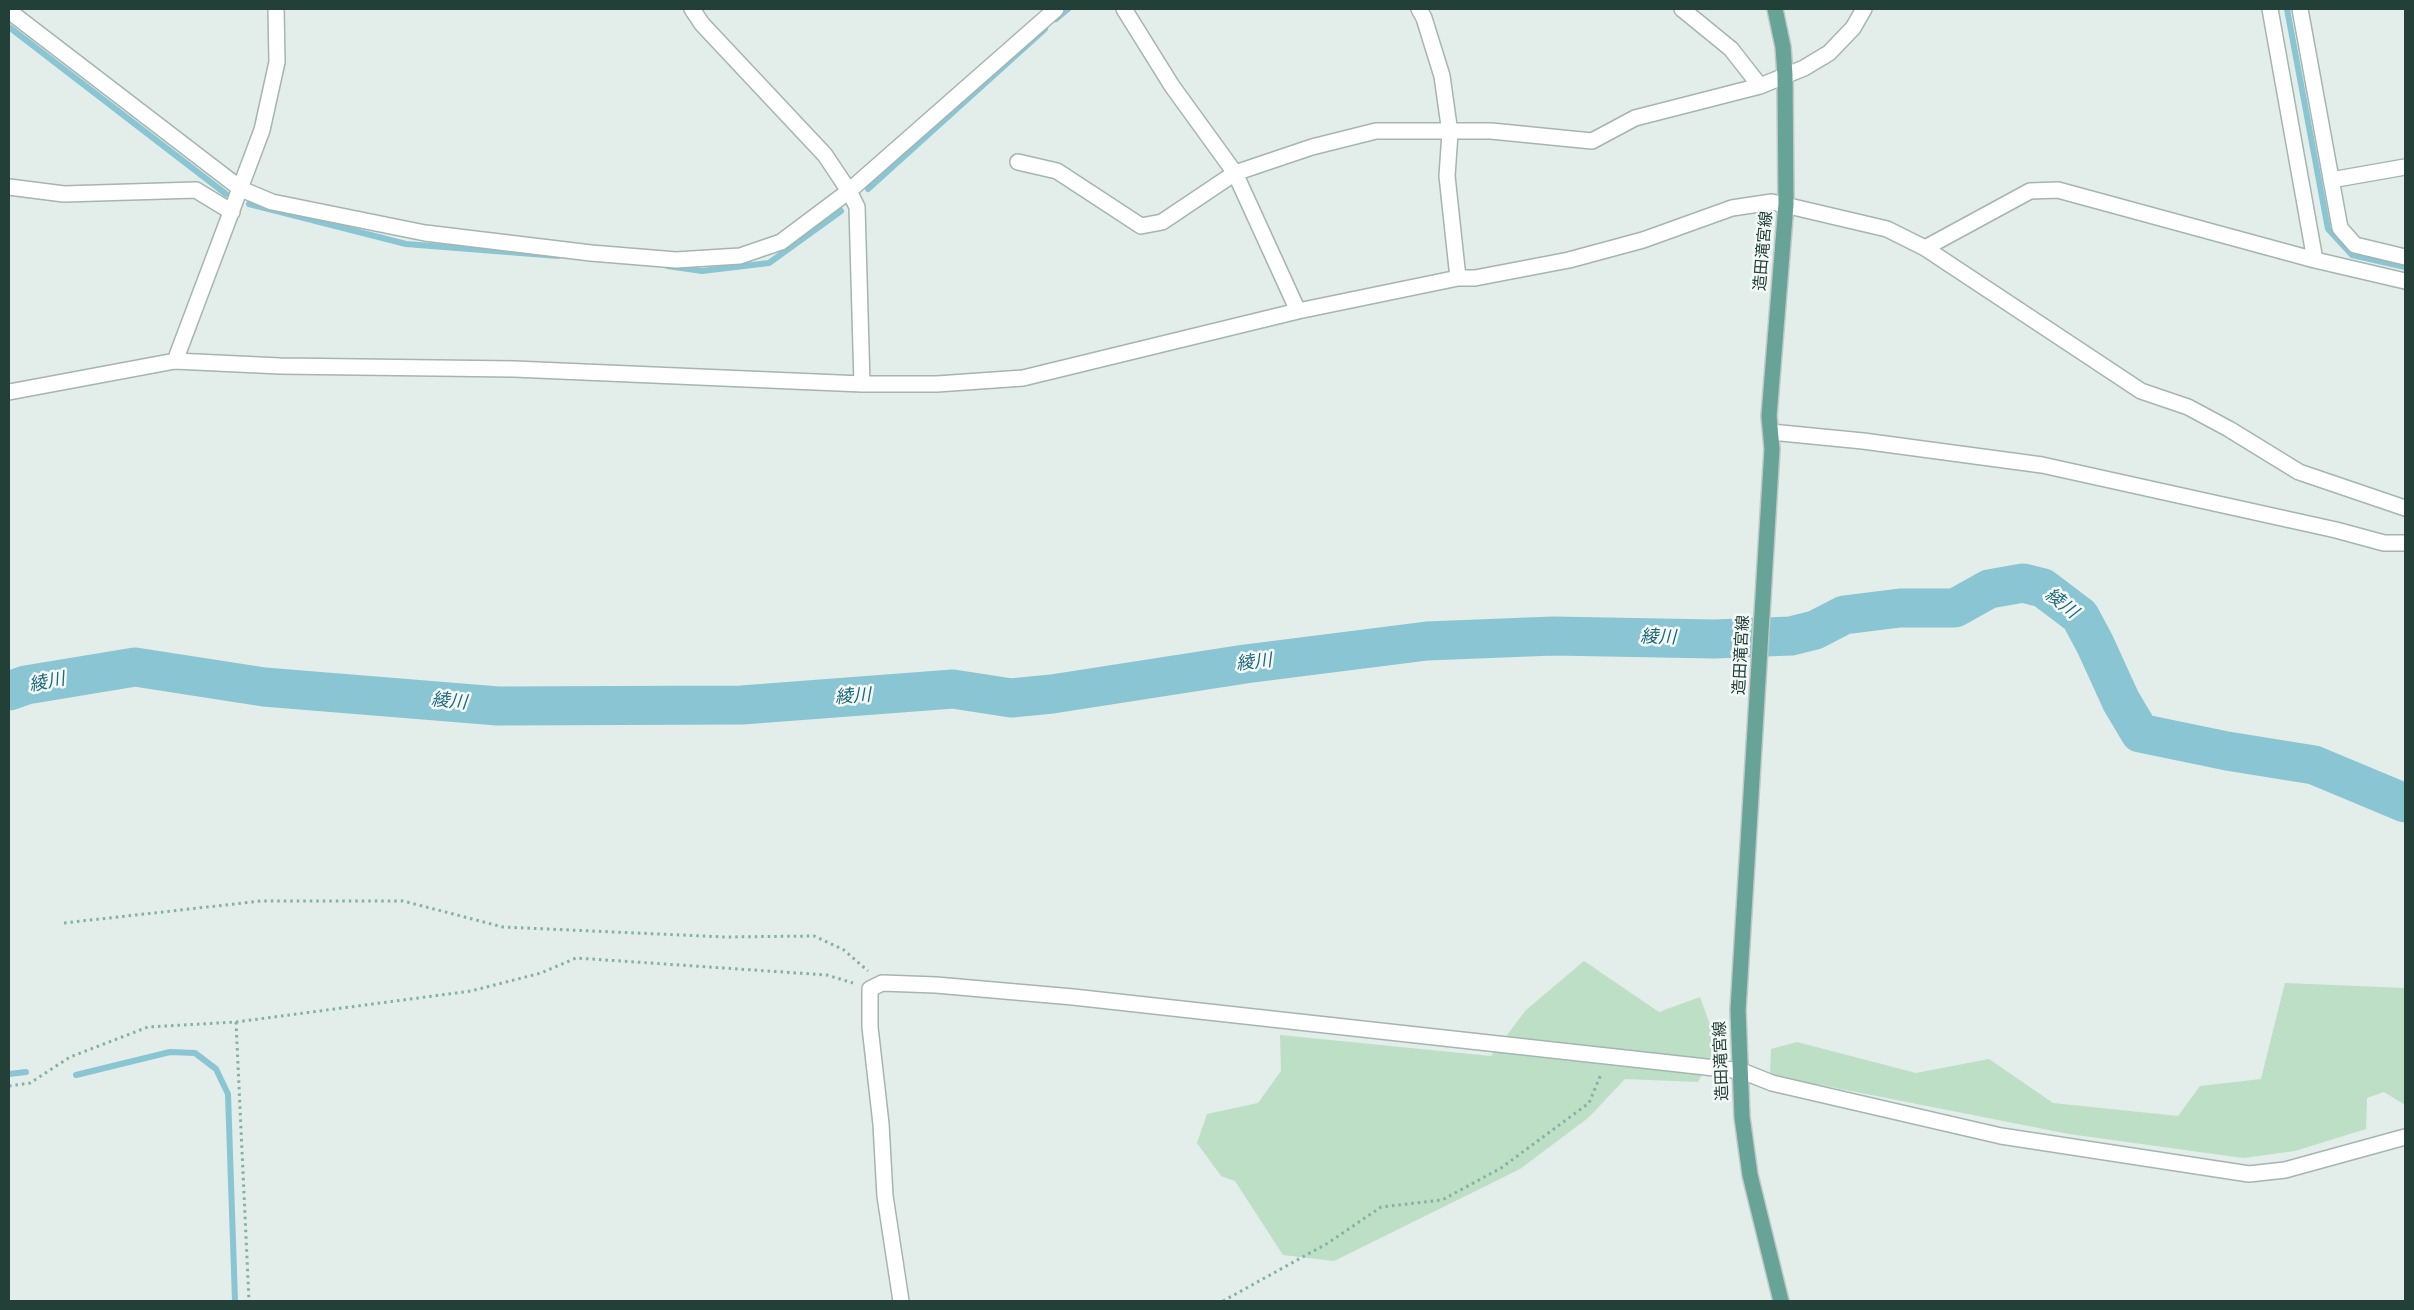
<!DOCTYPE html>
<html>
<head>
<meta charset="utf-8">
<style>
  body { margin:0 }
  #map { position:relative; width:2414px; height:1310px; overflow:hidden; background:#e3ede9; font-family:"DejaVu Sans",sans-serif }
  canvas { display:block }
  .frame { position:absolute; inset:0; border:10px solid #223f38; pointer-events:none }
</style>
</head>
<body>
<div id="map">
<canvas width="2414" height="1310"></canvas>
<div class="frame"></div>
</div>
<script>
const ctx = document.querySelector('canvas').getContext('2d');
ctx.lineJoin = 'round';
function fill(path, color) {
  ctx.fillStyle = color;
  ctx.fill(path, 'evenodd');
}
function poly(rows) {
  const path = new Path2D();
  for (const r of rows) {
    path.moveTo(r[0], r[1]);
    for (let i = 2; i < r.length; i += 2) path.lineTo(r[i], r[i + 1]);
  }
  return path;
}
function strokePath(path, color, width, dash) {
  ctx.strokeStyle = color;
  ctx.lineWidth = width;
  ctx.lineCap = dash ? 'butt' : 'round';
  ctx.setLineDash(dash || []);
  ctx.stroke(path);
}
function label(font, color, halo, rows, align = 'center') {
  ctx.font = font + ' "DejaVu Sans","Noto Sans JP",sans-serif';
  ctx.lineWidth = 5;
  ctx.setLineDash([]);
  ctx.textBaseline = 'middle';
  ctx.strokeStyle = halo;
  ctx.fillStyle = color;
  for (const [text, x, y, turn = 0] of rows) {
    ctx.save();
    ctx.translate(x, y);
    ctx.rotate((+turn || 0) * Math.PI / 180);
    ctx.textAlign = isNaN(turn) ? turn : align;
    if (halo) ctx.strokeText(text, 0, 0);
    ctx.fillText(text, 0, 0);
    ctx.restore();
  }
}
fill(poly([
  [1584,961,1659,1012,1700,997,1718,1047,1698,1082,1625,1079,1588,1118,1520,1169,1334,1261,1283,1255,1235,1181,1221,1176,1197,1143,1207,1114,1258,1103,1281,1071,1280,1035,1491,1056,1526,1010],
  [2285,983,2405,988,2405,1105,2384,1092,2367,1098,2366,1129,2295,1151,2243,1158,2069,1134,1770,1075,1771,1049,1797,1042,1916,1073,1989,1059,2053,1103,2178,1116,2200,1086,2261,1079]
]), '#bcdfc6');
strokePath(poly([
  [2287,9,2328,229,2352,255,2405,267],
  [1056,19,1068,9],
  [9,27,226,194],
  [868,189,1045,29],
  [249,204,406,244,558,256],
  [667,266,702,271,769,263,841,211],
  [9,1074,26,1072],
  [76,1075,170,1052,195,1053,216,1069,228,1094,235,1301]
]), '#8ac5d3', 6);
strokePath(poly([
  [9,691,26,685,135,667,264,687,498,706,742,705,953,689,1011,698,1052,694,1245,664,1427,641,1553,636,1714,639,1791,636,1815,630,1844,615,1900,608,1955,608,1989,589,2023,583,2043,588,2080,616,2095,644,2121,701,2140,733,2227,751,2314,765,2405,803]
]), '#8ac5d3', 39);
const minor = poly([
  [692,9,702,24,825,155,849,191,857,207,862,384],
  [1124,9,1172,86,1235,173,1298,311],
  [1419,9,1424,18,1442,76,1450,133,1447,176,1458,278],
  [1682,9,1731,49,1760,86,1804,68,1829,53,1853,28,1864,9],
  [2270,9,2315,260],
  [2300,9,2340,228,2355,245,2405,257],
  [9,11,241,189,272,202,425,233,591,253,676,260,740,256,781,242,849,191,1056,9],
  [1018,162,1057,171,1141,226,1162,222,1235,173,1312,147,1376,131,1491,131,1592,141,1635,118,1760,86],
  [2331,180,2405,167],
  [9,187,64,194,196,190,232,212],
  [1925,248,2030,191,2058,190,2315,260,2405,281],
  [175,361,262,130,277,62,276,9],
  [9,392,175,361,280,366,514,369,862,384,937,384,1023,378,1298,311,1458,278,1475,278,1569,260,1643,240,1732,208,1772,202,1887,229,1925,248,2141,391,2188,407,2229,429,2299,472,2405,508],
  [1771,432,1863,441,2042,465,2336,530,2384,543,2405,543],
  [901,1301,885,1196,881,1124,870,1027,870,989,882,983,936,985,1073,997,1742,1071,1772,1083,2001,1136,2249,1174,2285,1170,2405,1137]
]);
const major = poly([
  [1775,9,1783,47,1785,75,1786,204,1769,416,1772,449,1738,1010,1742,1117,1750,1175,1781,1301]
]);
strokePath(minor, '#a5b5b0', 18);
strokePath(major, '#c1c9c7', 18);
strokePath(poly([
  [64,923,261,901,403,901,503,927,725,937,814,936,844,950,868,971],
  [236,1022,249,1301],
  [9,1086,30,1083,70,1057,148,1027,236,1022,471,991,541,973,576,958,827,975,853,983],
  [1223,1301,1328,1243,1381,1207,1442,1200,1501,1168,1589,1103,1601,1074]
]), '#83b1a4', 3, [2.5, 4]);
strokePath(minor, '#fff', 15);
strokePath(major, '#67a396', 15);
label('16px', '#223f38', '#f4f9f7', [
  ["造田滝宮線",1764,251,-85],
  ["造田滝宮線",1742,655,-87],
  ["造田滝宮線",1722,1061,-92]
]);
label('italic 18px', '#1b697c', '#f4f9f7', [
  ["綾川",2061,604,38],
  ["綾川",1658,638,1],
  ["綾川",1254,663,-7],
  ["綾川",47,683,-11],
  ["綾川",853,697,-4],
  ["綾川",449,702,5]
]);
</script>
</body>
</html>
